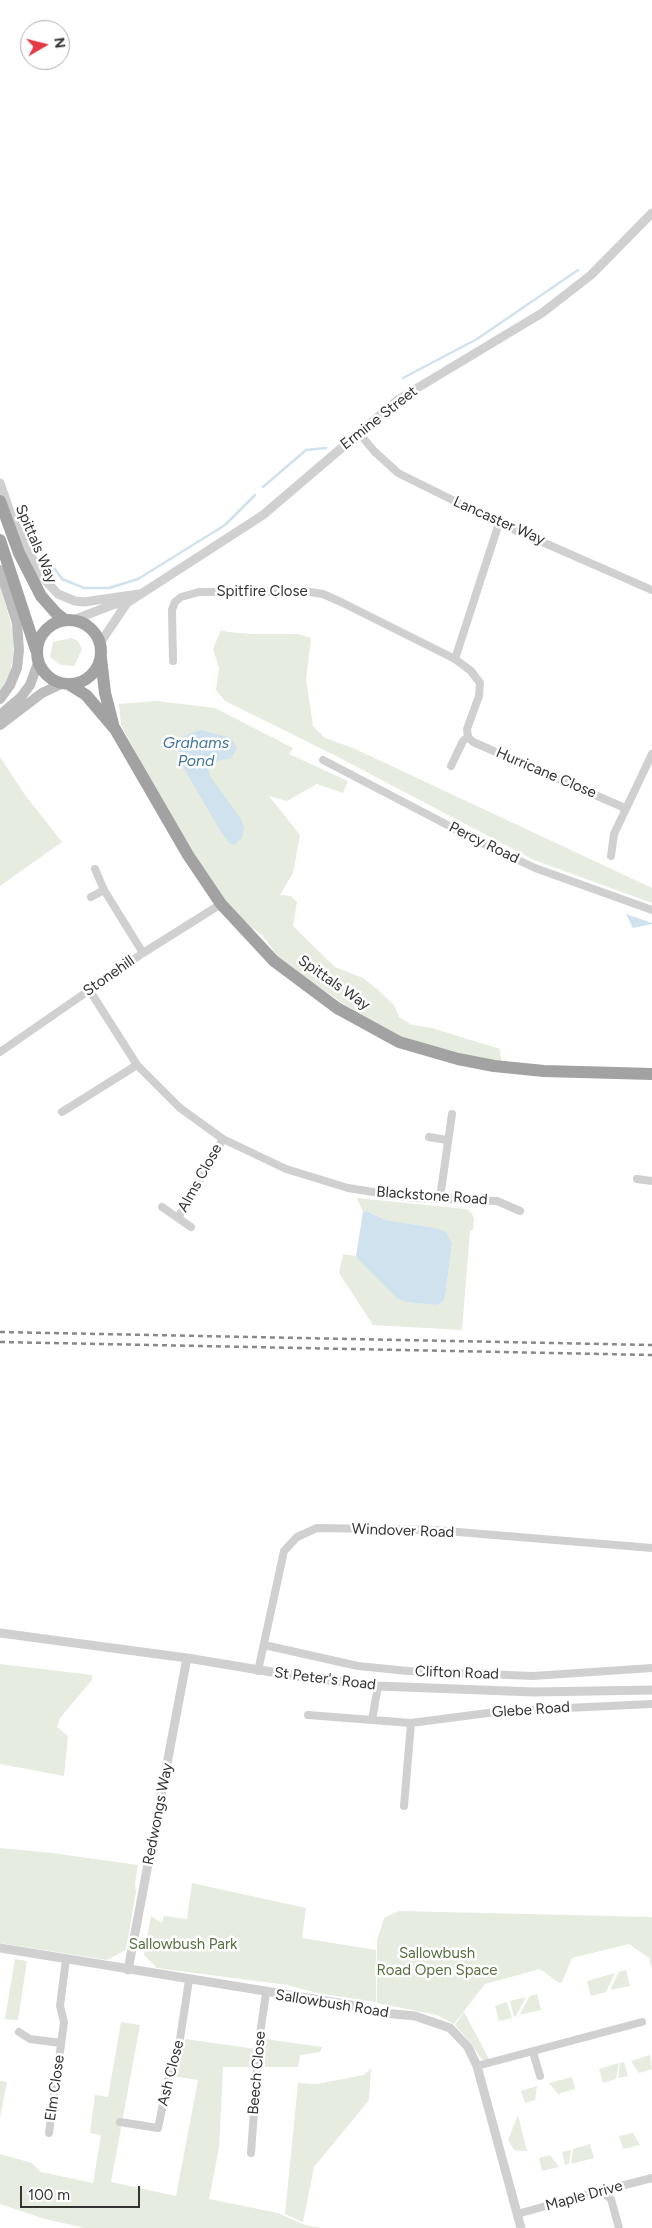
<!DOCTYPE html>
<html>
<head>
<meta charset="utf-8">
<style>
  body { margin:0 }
  #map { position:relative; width:652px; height:2228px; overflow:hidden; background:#fff; font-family:Figtree,sans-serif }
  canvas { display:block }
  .north { position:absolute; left:20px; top:20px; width:50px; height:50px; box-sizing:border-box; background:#fff; border:1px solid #adadad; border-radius:50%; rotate:82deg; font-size:14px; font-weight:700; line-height:20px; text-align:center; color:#333 }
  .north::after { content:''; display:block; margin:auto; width:18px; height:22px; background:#e63946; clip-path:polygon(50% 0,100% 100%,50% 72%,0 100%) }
  .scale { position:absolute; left:20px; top:2186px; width:120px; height:22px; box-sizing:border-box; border:2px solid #333; border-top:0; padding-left:6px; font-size:15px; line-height:18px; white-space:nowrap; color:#333; -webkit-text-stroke:4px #fff; paint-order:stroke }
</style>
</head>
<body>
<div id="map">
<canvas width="652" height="2228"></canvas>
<div class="north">N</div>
<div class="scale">100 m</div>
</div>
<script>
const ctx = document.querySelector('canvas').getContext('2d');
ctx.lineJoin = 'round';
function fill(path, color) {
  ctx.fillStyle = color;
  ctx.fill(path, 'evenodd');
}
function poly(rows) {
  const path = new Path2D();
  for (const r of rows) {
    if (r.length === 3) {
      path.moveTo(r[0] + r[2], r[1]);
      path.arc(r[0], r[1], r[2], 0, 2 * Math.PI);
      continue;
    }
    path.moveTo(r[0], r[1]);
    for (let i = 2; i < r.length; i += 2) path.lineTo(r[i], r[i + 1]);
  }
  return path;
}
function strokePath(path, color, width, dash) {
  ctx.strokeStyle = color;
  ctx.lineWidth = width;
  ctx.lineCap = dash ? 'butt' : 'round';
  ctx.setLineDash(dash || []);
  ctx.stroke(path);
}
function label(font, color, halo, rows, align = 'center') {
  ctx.font = font + ' Figtree,sans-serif';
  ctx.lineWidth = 5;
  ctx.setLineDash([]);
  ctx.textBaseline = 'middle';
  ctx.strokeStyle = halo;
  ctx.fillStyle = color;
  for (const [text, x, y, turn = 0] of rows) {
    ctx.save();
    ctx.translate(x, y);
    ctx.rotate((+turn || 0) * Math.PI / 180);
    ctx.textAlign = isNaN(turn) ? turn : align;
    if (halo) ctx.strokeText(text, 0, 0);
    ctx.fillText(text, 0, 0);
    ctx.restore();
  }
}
fill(poly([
  [0,586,14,634,13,656,9,679,0,691],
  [221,630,228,632,252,634,298,634,311,638,306,679,313,726,325,738,353,748,652,888,652,903,534,860,334,755,225,701,216,690,219,668,213,649],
  [71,638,78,641,82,649,74,666,61,665,50,657,53,642],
  [156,701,215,708,293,748,289,754,348,781,343,793,317,784,287,801,269,796,300,835,293,873,280,895,291,896,297,902,293,926,335,967,363,978,377,989,394,1005,399,1017,412,1025,432,1028,500,1049,502,1067,403,1040,363,1017,282,962,262,935,244,922,222,898,190,854,121,725,119,704],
  [0,757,25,795,62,842,0,886],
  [357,1198,466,1209,471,1212,474,1218,473,1230,470,1231,462,1330,373,1325,339,1273,343,1254,356,1256,406,1302,436,1305,442,1303,445,1298,452,1244,436,1228,384,1220,368,1211,363,1212],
  [0,1664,92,1675,92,1680,60,1718,57,1727,68,1736,64,1776,0,1764],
  [0,1848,52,1853,138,1865,135,1883,136,1892,126,1950,107,1960,0,1943],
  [192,1883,306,1908,302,1938,376,1950,376,2002,317,1993,287,1985,157,1968,144,1955,151,1916,162,1923,164,1916,187,1919],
  [399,1911,652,1917,652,1969,649,1958,629,1944,572,1958,562,1982,559,1983,540,1969,485,1984,454,2024,437,2015,377,2003,377,1940,384,1918],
  [15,1959,27,1961,18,2020,5,2019],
  [626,1970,630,1986,610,1990,619,1972],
  [615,1973,606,1992,591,1996,587,1981],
  [537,1994,541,2010,519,2015,530,1996],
  [526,1997,516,2016,514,2017,510,2001],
  [507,2002,512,2018,499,2021,495,2006],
  [464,2012,488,2057,489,2062,483,2060,479,2056,471,2043,455,2025],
  [121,2022,140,2025,111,2182,176,2196,198,2080,172,2076,185,2039,256,2049,253,2067,223,2067,219,2148,209,2199,278,2213,305,2225,321,2228,85,2228,45,2219,0,2204,0,2154,32,2163,41,2172,93,2183,101,2135,90,2133,95,2095,108,2097],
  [265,2039,322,2047,320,2052,300,2055,298,2067,265,2067],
  [650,2055,652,2069,639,2073,631,2061],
  [624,2062,628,2076,618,2078,620,2063],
  [619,2063,616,2079,603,2083,599,2069],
  [371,2068,369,2100,314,2167,303,2222,285,2214,298,2083,317,2084,364,2075],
  [572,2077,575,2089,558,2094,549,2083],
  [0,2081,7,2082,0,2118],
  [537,2086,535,2100,525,2103,521,2091],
  [518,2115,527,2151,514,2150,508,2140],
  [633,2133,640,2145,623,2149,619,2136],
  [590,2144,594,2158,571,2164,573,2149],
  [571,2150,569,2164,565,2165,562,2152],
  [550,2155,559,2167,542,2171,539,2158]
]), '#e6ecdf');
fill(poly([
  [201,730,231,738,237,748,231,758,211,762,208,769,210,776,241,819,244,828,242,838,234,845,229,843,218,827,182,765,179,756,179,745,186,735],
  [626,914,652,923,652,924,633,928],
  [367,1211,385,1220,436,1228,446,1232,452,1244,445,1298,442,1303,436,1305,406,1302,397,1298,359,1260,356,1256,363,1212]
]), '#cfe2ee');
strokePath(poly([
  [403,378,477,339,578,270],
  [263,487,306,450,326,448],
  [50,562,62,579,84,588,109,588,138,579,225,525,255,495]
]), '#cfe2ee', 2.5);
strokePath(poly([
  [359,433,374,451,398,473,499,523,652,590],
  [173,661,172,610,175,602,181,597,199,592,303,591,323,594,341,602,455,659],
  [468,737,473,742,625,808],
  [323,760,482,843,535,868,652,910],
  [451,766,463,741,468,737,467,729,479,696,480,683,471,671,455,659,499,523],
  [611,856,614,834,652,754],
  [95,869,104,890,143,953],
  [91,897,104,890],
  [90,991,137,1065,180,1108,223,1139,286,1169,348,1188,412,1198,497,1201,520,1211],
  [0,1052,143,953,221,904],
  [62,1112,137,1065],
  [429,1137,447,1140],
  [637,1179,652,1181],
  [440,1198,452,1114],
  [162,1207,191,1227],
  [178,1218,223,1139],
  [264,1645,358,1666,408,1671,533,1676,652,1668],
  [258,1671,284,1551,297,1537,317,1528,434,1530,652,1548],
  [308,1715,411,1723,503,1711,652,1704],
  [372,1720,378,1686],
  [404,1806,411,1723],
  [19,2032,30,2039,61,2043],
  [533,2052,540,2076],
  [477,2066,642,2022],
  [120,2122,158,2128,168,2080,180,2039,189,1980],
  [49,2133,64,2022,60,2006,66,1959],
  [251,2153,259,2041,266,1993],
  [605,2194,611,2199,619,2228],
  [517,2214,597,2192,605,2194,609,2189,652,2178]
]), '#d0d0d0', 8);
strokePath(poly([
  [0,483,11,515,30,555,44,579,58,594,75,601,84,602,139,594],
  [73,620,115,604,127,603,263,515,399,399,542,313,591,275,652,213],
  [100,643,127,603],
  [0,1633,187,1658,296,1676,378,1686,534,1692,652,1690],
  [0,1948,351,2005,383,2013,415,2016,450,2028,468,2047,477,2066,521,2228],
  [128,1970,187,1658]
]), '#d0d0d0', 9);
strokePath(poly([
  [0,570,17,623,19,650,17,668,10,685,0,699],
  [0,715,21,697,30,685,38,663],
  [0,725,42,693,61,684]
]), '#bdbdbd', 10);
strokePath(poly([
  [0,501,19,553,41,596,56,613,65,620],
  [0,540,36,650],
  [69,652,32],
  [101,658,105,693,113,724],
  [70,685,86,695,115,729,188,855,221,904,274,961,337,1008,399,1042,458,1059,494,1066,544,1071,652,1074]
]), '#a2a2a2', 12);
strokePath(poly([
  [0,1332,652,1345],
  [0,1342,652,1355]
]), '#888', 2.5, [5, 4]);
label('15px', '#333', '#fff', [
  ["Ermine Street",379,418,-38],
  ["Lancaster Way",499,521,24],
  ["Spittals Way",36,544,67],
  ["Spitfire Close",262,592],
  ["Hurricane Close",546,773,23],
  ["Percy Road",484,843,26],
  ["Stonehill",109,976,-35],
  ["Spittals Way",334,983,35],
  ["Alms Close",200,1178,-61],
  ["Blackstone Road",432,1196,4],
  ["Windover Road",403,1531,2],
  ["Clifton Road",457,1673,2],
  ["St Peter's Road",325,1679,7],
  ["Glebe Road",531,1710,-4],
  ["Redwongs Way",158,1814,-79],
  ["Sallowbush Road",332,2004,9],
  ["Ash Close",171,2073,-76],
  ["Beech Close",257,2073,-85],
  ["Elm Close",55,2088,-82],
  ["Maple Drive",584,2196,-15]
]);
label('15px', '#56703f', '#fff', [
  ["Sallowbush Park",183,1945],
  ["Sallowbush",437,1954],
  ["Road Open Space",437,1971]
]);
label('italic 16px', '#3f7597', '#fff', [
  ["Grahams",196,743],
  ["Pond",196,761]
]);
</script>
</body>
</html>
